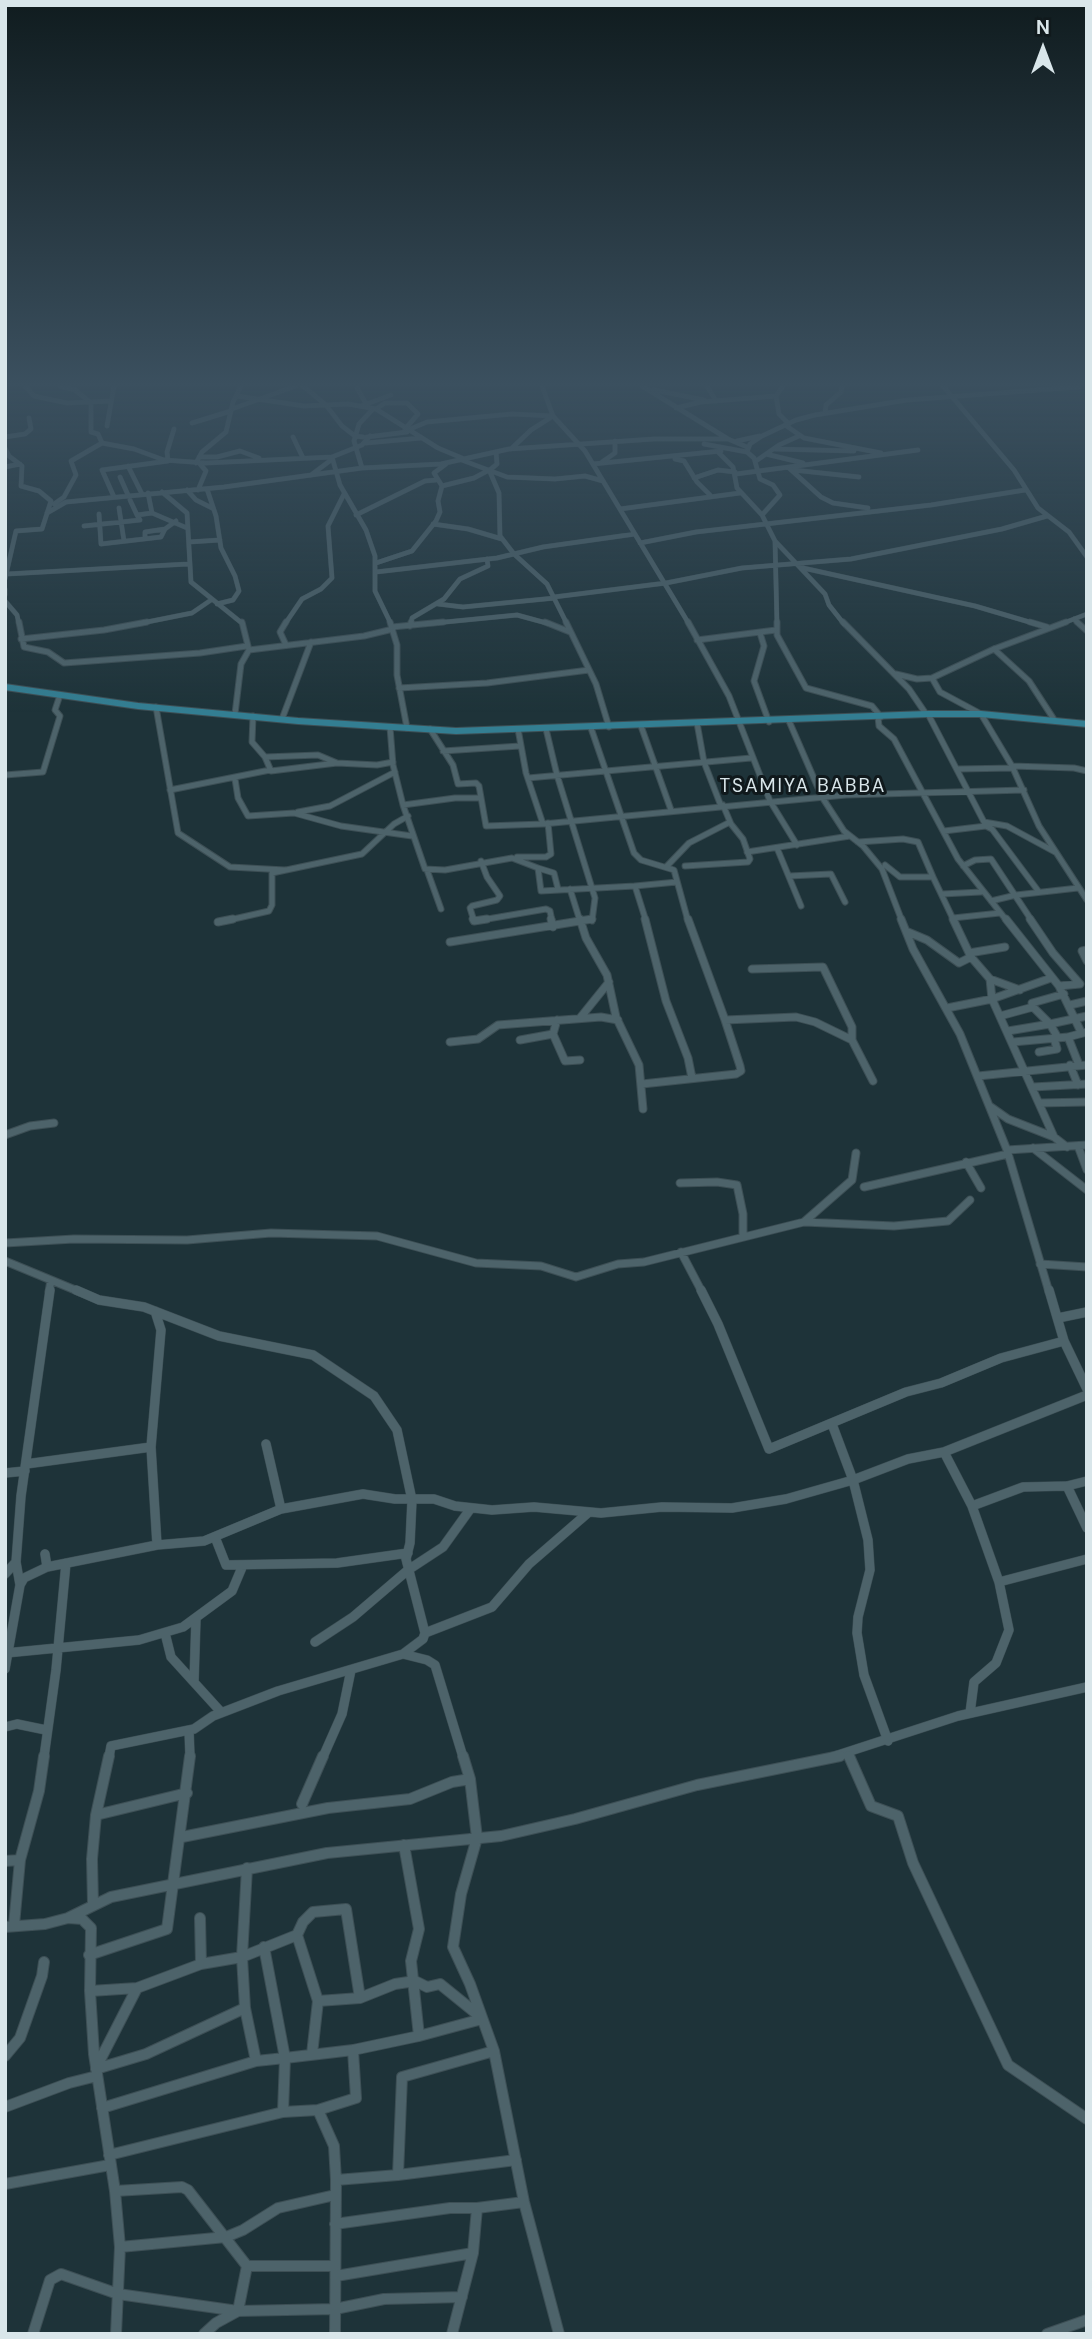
<!DOCTYPE html>
<html>
<head>
<meta charset="utf-8">
<style>
  body { margin:0 }
  #map { position:relative; width:1092px; height:2339px; overflow:hidden; background:#1e3339; font-family:"DM Sans",sans-serif }
  canvas { display:block }
  .frame { position:absolute; inset:0; border:7px solid #d9e6ea; pointer-events:none }
  .north { position:absolute; left:1008px; top:14px; width:70px; height:70px; -webkit-text-stroke:5px #10191c; paint-order:stroke; rotate:0deg; font-size:19px; font-weight:700; line-height:28px; text-align:center; color:#d9e6ea }
  .north::after { content:''; display:block; margin:auto; width:24px; height:32px; background:#d9e6ea; clip-path:polygon(50% 0,100% 100%,50% 72%,0 100%) }
</style>
</head>
<body>
<div id="map">
<canvas width="1092" height="2339"></canvas>
<div class="frame"></div>
<div class="north">N</div>
</div>
<script>
const ctx = document.querySelector('canvas').getContext('2d');
ctx.lineJoin = 'round';
function poly(rows) {
  const path = new Path2D();
  for (const r of rows) {
    path.moveTo(r[0], r[1]);
    for (let i = 2; i < r.length; i += 2) path.lineTo(r[i], r[i + 1]);
  }
  return path;
}
function strokePath(path, color, width, dash) {
  ctx.strokeStyle = color;
  ctx.lineWidth = width;
  ctx.lineCap = dash ? 'butt' : 'round';
  ctx.setLineDash(dash || []);
  ctx.stroke(path);
}
function fill(path, color) {
  ctx.fillStyle = color;
  ctx.fill(path, 'evenodd');
}
function label(font, color, halo, rows, align = 'center') {
  ctx.font = font + ' "DM Sans",sans-serif';
  ctx.lineWidth = 6;
  ctx.setLineDash([]);
  ctx.textBaseline = 'middle';
  ctx.strokeStyle = halo;
  ctx.fillStyle = color;
  for (const [text, x, y, turn = 0] of rows) {
    ctx.save();
    ctx.translate(x, y);
    ctx.rotate((+turn || 0) * Math.PI / 180);
    ctx.textAlign = isNaN(turn) ? turn : align;
    if (halo) ctx.strokeText(text, 0, 0);
    ctx.fillText(text, 0, 0);
    ctx.restore();
  }
}
const minorFar4 = poly([
  [25,386,34,396,67,403,111,401],
  [60,386,75,390,91,403,91,432,98,434,102,443,134,449,164,460,206,463,332,457,362,445,370,436],
  [303,386,326,405,342,426,355,436,363,437],
  [542,386,553,416,585,451,689,624],
  [642,386,728,439,747,447],
  [707,386,716,401],
  [943,386,1014,470,1038,508,1069,532,1087,557],
  [357,388,368,407],
  [654,390,704,400],
  [237,396,304,406,348,404,376,409,438,448,462,458],
  [776,396,779,414,789,424],
  [361,406,391,395],
  [676,408,701,402,776,396,783,386],
  [232,409,296,386],
  [376,409,385,403,407,403,418,414,406,428],
  [825,413,826,405,841,392,842,386],
  [192,423,231,411],
  [785,425,804,438,881,453],
  [107,426,114,386],
  [403,432,427,422,512,414,553,416],
  [5,437,25,434,31,429,29,418],
  [293,437,303,458],
  [367,437,407,432],
  [737,441,760,436],
  [366,443,421,438],
  [704,444,747,452,754,458,760,479,773,485,780,495,762,515],
  [5,448,9,456,22,466,21,486,39,491,51,501,42,529,16,531,5,579],
  [511,449,531,430,550,418],
  [775,449,854,451],
  [718,452,733,467,737,488,762,515,775,541,825,594,829,605,844,624],
  [747,452,750,444,762,436,796,420,815,415,907,400,1079,387],
  [766,454,803,463],
  [199,457,217,457,240,451,259,458],
  [332,457,340,485,366,530,375,556,375,591,391,624],
  [459,459,507,477,555,479,585,476,603,481],
  [675,459,684,461,697,482,710,495],
  [756,461,779,445,799,436],
  [602,462,615,453,615,441],
  [196,463,202,452,226,432,233,402,241,386],
  [593,464,721,451],
  [128,466,142,494],
  [5,467,20,464],
  [362,468,354,441,359,424,373,409],
  [789,468,821,497,833,503,868,508],
  [793,470,859,477],
  [490,472,499,493,500,536,514,554,547,584,567,624],
  [736,474,918,450],
  [311,475,331,460],
  [120,477,128,495],
  [694,478,718,470,735,472],
  [442,486,474,478,491,469,497,464,496,452],
  [207,489,216,516,221,548,235,576,239,591,233,600,217,604],
  [187,490,196,500,212,508],
  [198,490,206,471,200,464],
  [162,492,187,513,191,582,243,624],
  [148,493,152,513,187,528],
  [114,497,102,470,168,461,167,452,174,429],
  [130,500,137,515],
  [54,504,64,497,76,475,71,461,102,443],
  [119,508,124,541],
  [620,509,740,493],
  [47,513,66,502,224,487,362,468,441,464,509,449,654,439,728,439],
  [99,514,101,544,161,537,165,529,176,521],
  [356,515,425,481,436,480],
  [433,524,468,529,502,539],
  [84,526,140,520,137,515,152,513],
  [145,538,145,532,165,529],
  [775,541,777,624],
  [189,542,220,540],
  [640,543,696,532,931,505,1025,490],
  [376,563,412,551,436,521,440,512,438,501,442,486,434,473,446,464],
  [803,568,975,606,1036,624],
  [376,572,497,558,543,547,635,534],
  [7,574,188,564],
  [5,589,5,595],
  [554,597,666,583,742,568,851,559,1002,529,1047,516],
  [5,601,17,615,19,624],
  [438,604,463,607,555,598],
  [1074,619,1079,624],
  [137,624,192,613,211,600],
  [285,624,302,599,321,589,332,578,328,526,344,494],
  [411,624,412,618,444,599,460,579,488,566,487,559],
  [425,624,517,615,550,624],
  [1061,624,1087,614]
]);
const minorFar3 = poly([
  [19,622,24,647,48,652,64,663,200,653,247,646],
  [390,622,397,645,397,675,407,728],
  [545,622,570,632],
  [566,622,596,684,609,727],
  [688,622,729,696,770,801,797,845],
  [777,622,777,635,806,688,872,706,881,717],
  [843,622,909,689,926,714],
  [1030,622,1047,627],
  [1066,622,994,649,932,678,940,692,981,714,1012,766,1039,826,1087,900],
  [1077,622,1087,631],
  [410,626,411,622],
  [392,627,443,622],
  [760,633,764,646,754,681,769,722],
  [21,639,104,630,147,622],
  [697,640,776,630],
  [286,645,280,632,286,622],
  [994,649,1029,681,1055,721],
  [249,650,364,636,393,629],
  [896,674,917,679,932,678],
  [399,688,487,683,589,670],
  [156,707,178,833,230,867,285,870],
  [235,714,241,664,249,650,242,622],
  [928,714,984,822,1007,826,1055,852],
  [253,716,252,742,265,757,271,771,337,763,377,765,393,762],
  [878,717,879,726,894,739,958,859,1007,921],
  [282,719,311,642],
  [789,721,822,797,844,831,863,846,882,869,902,921],
  [697,723,704,762,721,806],
  [641,726,671,810],
  [390,727,393,765,403,805,425,869,445,870,512,858,538,868,541,891,635,886,646,921],
  [591,728,634,853,641,860,674,870,688,921],
  [430,729,453,765,458,784,476,783,479,786,486,826,543,824,846,795,1024,790],
  [518,729,526,773,543,824],
  [546,729,557,775,595,898,592,921],
  [443,751,520,746],
  [265,757,318,755,337,763],
  [1012,766,1074,768,1087,771],
  [958,769,1014,768],
  [5,775,43,772,60,716,55,710,60,695],
  [528,778,751,758],
  [235,779,238,798,248,816,294,813,341,826,412,836],
  [170,790,270,770],
  [403,805,455,798,480,798],
  [298,812,330,806,395,772],
  [944,831,986,826,992,829,1039,892],
  [858,842,903,839,918,842,933,877],
  [777,848,801,906],
  [747,852,850,836],
  [517,857,546,857,551,854,548,823],
  [885,865,900,877,933,877,954,921],
  [667,866,689,843,730,822],
  [685,866,748,862,750,859,743,839,731,824,723,805],
  [963,866,975,860,991,859,1032,921],
  [538,868,554,873,558,889],
  [427,870,441,909],
  [789,876,831,874,845,902],
  [635,886,677,882],
  [570,889,580,921],
  [942,894,981,892],
  [991,901,1016,895,1078,888],
  [953,918,1000,913],
  [225,921,269,911,272,905,272,873,362,854,394,824,408,816],
  [474,921,470,908,472,906,497,900,500,896,487,877,481,861],
  [476,921,546,909,550,911,552,921]
]);
const minorFar2 = poly([
  [473,919,474,921,487,919],
  [551,919,553,927],
  [580,919,586,938,607,975,616,1017,639,1065,643,1109],
  [645,919,666,1001,688,1058,692,1078],
  [688,919,725,1020],
  [901,919,913,949,960,1034,1007,1150,1049,1292],
  [953,919,971,957,990,979,992,999,1054,1137,1067,1147],
  [1006,919,1059,986,1081,1032],
  [1030,919,1053,953,1080,984,1059,986],
  [218,922,233,919],
  [908,932,927,940,959,963,971,957],
  [450,942,592,919],
  [1087,950,1082,951,1087,961],
  [969,953,1005,947],
  [752,969,823,967,852,1027,852,1040],
  [990,979,1020,990],
  [1070,1005,1087,1001],
  [1033,1007,1032,1003,1064,994],
  [947,1008,992,999,1051,978],
  [1000,1016,1033,1007,1050,1024,1087,1016],
  [580,1018,609,982],
  [557,1020,553,1034,565,1061,580,1060],
  [1008,1031,1050,1024,1058,1038],
  [520,1040,553,1034],
  [450,1042,478,1039,498,1025,601,1017,618,1020],
  [1013,1042,1068,1037],
  [1039,1052,1057,1049,1054,1038],
  [1070,1065,1078,1085],
  [1079,1065,1068,1037,1087,1032],
  [978,1076,1087,1065],
  [642,1084,736,1074,741,1071,740,1066,725,1020,796,1017,815,1022,852,1040,873,1081],
  [1033,1087,1087,1084],
  [1039,1103,1087,1102],
  [991,1107,1008,1119,1054,1137],
  [5,1135,30,1126,54,1123],
  [1078,1146,1087,1170],
  [1033,1148,1087,1190],
  [1007,1150,1087,1145],
  [966,1162,981,1188],
  [680,1183,717,1182,737,1185,743,1214,743,1237],
  [864,1187,1008,1154],
  [804,1222,852,1180,856,1153],
  [5,1243,74,1239,187,1240,271,1233,377,1236,476,1263,541,1266,576,1277,618,1264,644,1262,804,1222,894,1226,948,1221,970,1200],
  [681,1252,702,1292],
  [5,1261,80,1292],
  [1040,1264,1087,1267],
  [49,1292,51,1280]
]);
const minorFar1 = poly([
  [76,1290,99,1300,144,1307,219,1336,313,1355,374,1396,397,1430,412,1500,410,1543,406,1559,425,1633,423,1639,403,1654,278,1691,213,1716,194,1729,111,1746,109,1757],
  [701,1290,718,1324,769,1449,906,1392,941,1383,1001,1358,1064,1341],
  [1049,1290,1064,1341,1087,1389],
  [155,1311,161,1330,151,1447,157,1545],
  [1058,1318,1087,1312],
  [832,1424,853,1480,868,1540,870,1570,858,1617,857,1633,864,1675,888,1741],
  [266,1444,281,1509],
  [944,1452,972,1506,999,1582,1009,1630,996,1663,974,1682,970,1713],
  [26,1464,151,1447],
  [5,1473,25,1471],
  [1067,1486,1087,1528],
  [972,1506,1023,1487,1067,1486,1087,1481],
  [215,1537,226,1565,337,1563,408,1553],
  [45,1554,47,1567],
  [5,1574,16,1562],
  [999,1582,1087,1559],
  [20,1585,16,1562,21,1496,50,1290],
  [165,1633,171,1657,221,1712],
  [425,1633,492,1607,529,1564,589,1512],
  [315,1642,353,1617,408,1570,443,1547,471,1508],
  [6,1653,139,1640,183,1627,232,1591,243,1565],
  [403,1654,427,1660,435,1665,463,1757],
  [5,1669,20,1585,24,1578,47,1567,157,1545,204,1541,281,1509,363,1494,395,1499,434,1499,455,1506,492,1510,534,1507,601,1513,662,1507,732,1508,786,1499,853,1480,908,1459,944,1452,1087,1395],
  [194,1682,196,1618],
  [5,1727,17,1724,46,1730],
  [189,1730,190,1757],
  [848,1754,849,1757],
  [44,1757,56,1670,66,1563],
  [323,1757,342,1714,351,1670],
  [832,1757,958,1716,1087,1687]
]);
const minor = poly([
  [463,1756,470,1779,477,1838,461,1894,453,1947,470,1984,494,2051,524,2202,559,2334],
  [849,1756,871,1806,898,1816,913,1863,1008,2065,1087,2119],
  [302,1804,323,1756],
  [96,1815,187,1793],
  [182,1837,328,1808,410,1799,452,1782,470,1779],
  [5,1861,20,1860,39,1791,44,1756],
  [247,1868,242,1957,245,2008,256,2061],
  [93,1904,92,1859,96,1815,109,1756],
  [69,1918,82,1919,91,1928,90,1991,94,2054,115,2191,120,2247,116,2334],
  [200,1918,201,1964],
  [14,1925,20,1860],
  [5,1927,45,1924,68,1918,111,1897,327,1853,501,1836,575,1819,697,1785,840,1756],
  [297,1935,303,1922,313,1912,346,1909,360,1998],
  [89,1955,167,1929,190,1756],
  [90,1991,137,1988,201,1964,242,1957,297,1935,318,2001,360,1998,395,1984,415,1981,427,1987,440,1984,482,2018],
  [419,2036,482,2019],
  [312,2054,318,2001],
  [5,2056,20,2038,42,1976,44,1962],
  [96,2068,137,1988],
  [96,2069,146,2054,245,2008],
  [5,2107,69,2083,97,2076],
  [102,2108,256,2061,285,2058,264,1947],
  [318,2110,356,2098,353,2050],
  [283,2112,318,2110,334,2146,336,2180],
  [109,2155,283,2112,285,2058,353,2050,419,2036,411,1961,419,1929,404,1845],
  [398,2175,516,2160],
  [5,2184,110,2165],
  [115,2191,182,2187,188,2190,247,2266,334,2266],
  [335,2224,450,2208,477,2208],
  [120,2247,226,2237,243,2230,278,2208,335,2195],
  [336,2276,473,2253],
  [33,2334,50,2280,61,2274,118,2294,238,2311,335,2309,384,2299,462,2297],
  [204,2334,216,2323,238,2311,247,2266],
  [335,2334,336,2180,398,2175,402,2077,494,2051],
  [452,2334,473,2253,477,2208,524,2202],
  [1047,2334,1087,2320]
]);
const primary = poly([
  [5,684,138,703,298,718,456,728,928,711,981,711,1087,721,1087,727,981,717,928,717,456,734,298,724,138,709,5,690,5,684]
]);
strokePath(minorFar4, '#3d4f55', 5);
strokePath(minorFar3, '#3d4f55', 7);
strokePath(minorFar2, '#3d4f55', 9);
strokePath(minorFar1, '#3d4f55', 10);
strokePath(minor, '#3d4f55', 12);
strokePath(primary, '#3d4f55', 2);
strokePath(minorFar4, '#4d636a', 4.5);
strokePath(minorFar3, '#4d636a', 5);
strokePath(minorFar2, '#4d636a', 7);
strokePath(minorFar1, '#4d636a', 9);
strokePath(minor, '#4d636a', 10);
fill(primary, '#337e92');
const sky = ctx.createLinearGradient(0, 0, 0, 713);
sky.addColorStop(0, '#101c1f');
sky.addColorStop(0.54, '#3b505f');
sky.addColorStop(1, '#3b505f00');
ctx.fillStyle = sky;
ctx.fillRect(0, 0, 1092, 713);
ctx.letterSpacing = '2px';
label('19px', '#d9e6ea', '#10191c', [
  ["TSAMIYA BABBA",803,787]
]);
ctx.letterSpacing = '0px';
</script>
</body>
</html>
